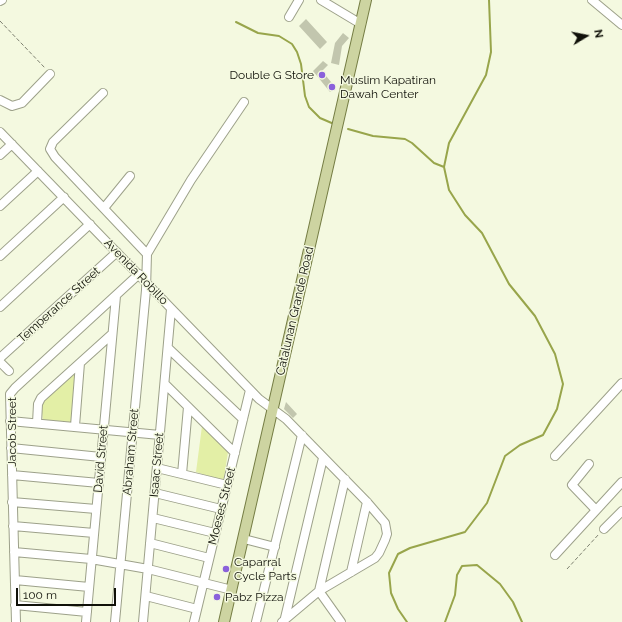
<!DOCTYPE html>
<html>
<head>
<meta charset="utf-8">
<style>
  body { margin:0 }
  #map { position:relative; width:622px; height:622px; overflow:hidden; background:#f4f9e0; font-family:Raleway,sans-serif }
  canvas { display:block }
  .north { position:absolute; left:566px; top:16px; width:40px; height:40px; -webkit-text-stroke:3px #f4f9e0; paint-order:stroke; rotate:80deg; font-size:11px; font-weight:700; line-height:16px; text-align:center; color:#101109 }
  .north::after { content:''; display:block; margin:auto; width:14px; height:18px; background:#101109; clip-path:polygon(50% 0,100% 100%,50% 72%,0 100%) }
  .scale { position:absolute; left:16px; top:588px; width:100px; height:18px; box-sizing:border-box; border:2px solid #101109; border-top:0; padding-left:5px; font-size:12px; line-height:14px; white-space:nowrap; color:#101109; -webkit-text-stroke:3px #f4f9e0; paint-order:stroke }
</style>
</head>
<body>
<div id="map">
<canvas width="622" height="622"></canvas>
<div class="north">N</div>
<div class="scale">100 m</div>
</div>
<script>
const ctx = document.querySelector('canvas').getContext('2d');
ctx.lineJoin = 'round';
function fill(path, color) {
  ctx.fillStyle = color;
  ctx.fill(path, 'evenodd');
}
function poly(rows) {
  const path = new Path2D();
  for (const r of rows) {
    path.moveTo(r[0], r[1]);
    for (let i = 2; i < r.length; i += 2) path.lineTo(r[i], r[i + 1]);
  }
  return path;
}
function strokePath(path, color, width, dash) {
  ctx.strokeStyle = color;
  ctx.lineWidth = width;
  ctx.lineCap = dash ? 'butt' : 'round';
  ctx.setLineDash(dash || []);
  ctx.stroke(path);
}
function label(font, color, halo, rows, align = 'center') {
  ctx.font = font + ' Raleway,sans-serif';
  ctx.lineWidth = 3;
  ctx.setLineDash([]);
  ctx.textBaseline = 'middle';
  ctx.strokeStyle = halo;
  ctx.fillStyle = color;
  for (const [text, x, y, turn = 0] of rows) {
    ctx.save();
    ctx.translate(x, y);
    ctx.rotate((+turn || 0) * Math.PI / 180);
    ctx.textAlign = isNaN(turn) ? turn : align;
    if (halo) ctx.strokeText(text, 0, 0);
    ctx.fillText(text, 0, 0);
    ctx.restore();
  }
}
fill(poly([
  [74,372,76,372,72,422,70,423,43,420,41,405,44,401],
  [202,426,228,452,224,478,221,480,196,472]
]), '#e3efa6');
strokePath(poly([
  [236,22,258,33,279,36,292,44,297,52,301,64,305,96,309,107,320,118,334,124],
  [348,129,373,136,405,139,412,143,434,163,444,167],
  [407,622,398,609,391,593,389,573,398,554,410,548,465,532,487,503,505,456,520,445,543,435,557,409,563,384,555,354,535,316,509,284,482,233,465,215,449,190,444,167,449,143,486,75,491,52,489,0],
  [445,622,455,595,457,575,462,566,477,565,500,584,513,602,522,622]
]), '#98a54b', 2);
fill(poly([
  [306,19,327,42,320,49,299,26],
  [343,33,349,38,342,46,339,65,331,63,335,43],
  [323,61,328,65,322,71,336,88,330,92,313,71],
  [286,402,297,414,293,418,284,409]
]), '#c2c6ae');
const minor = poly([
  [321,0,361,24],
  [592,0,622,25],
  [0,1,2,0],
  [289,17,299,0],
  [103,93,53,142,50,149,55,157,147,254],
  [0,100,12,106,22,103,50,74],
  [0,132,259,399,286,419,367,502,385,523,387,534,385,540,379,553,375,558,319,591,282,622],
  [0,155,12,144],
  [0,206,38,171],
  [104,208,130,176],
  [0,256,64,197],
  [0,307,90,224],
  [168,348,243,419],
  [0,358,117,252],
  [0,362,9,371],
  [165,384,235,453],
  [10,421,160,435],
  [37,423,38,404,41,398,112,334],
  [75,426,80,363],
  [11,448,101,457],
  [555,456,622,383],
  [589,464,572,485,596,510],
  [157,468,227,485],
  [182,474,188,407],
  [12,475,99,483],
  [155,493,221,509],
  [12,502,96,509],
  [153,518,215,533],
  [13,526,94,533],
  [604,529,622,511],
  [244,539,275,547],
  [150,543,209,558],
  [14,552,91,559,148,569,232,590],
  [555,555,622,482],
  [351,572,367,502],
  [15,580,89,587],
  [146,596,197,609],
  [15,605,87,612],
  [285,618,323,458],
  [16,622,10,394,15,388,139,274],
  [86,622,116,296],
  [115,622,146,290,147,254,191,180,244,102],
  [143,622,171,309],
  [194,622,250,390],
  [256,622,302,435],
  [341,622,319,591,345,479]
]);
const major = poly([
  [224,622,366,0]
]);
strokePath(minor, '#9da18a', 10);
strokePath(major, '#757d44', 12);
strokePath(poly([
  [0,21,45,68],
  [567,569,599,534]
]), '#7e8170', 1, [4, 2]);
strokePath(minor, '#fff', 8);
strokePath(major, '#cdd4a1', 10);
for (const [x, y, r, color] of [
  [322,75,4,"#8a61db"],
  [332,87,4,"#8a61db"],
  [226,569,4,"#8a61db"],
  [217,597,4,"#8a61db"]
]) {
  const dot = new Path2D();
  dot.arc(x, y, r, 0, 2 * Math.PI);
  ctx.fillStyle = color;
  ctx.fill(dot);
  strokePath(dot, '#f4f9e0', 1.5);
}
label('12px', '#101109', '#f4f9e0', [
  ["Double G Store",314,75,"right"],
  ["Muslim Kapatiran",340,80],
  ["Dawah Center",340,94],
  ["Caparral",234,562],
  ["Cycle Parts",234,576],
  ["Pabz Pizza",225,597]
], 'left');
label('12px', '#101109', '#f4f9e0', [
  ["Avenida Robillo",136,272,46],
  ["Temperance Street",59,305,-42],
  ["Catalunan Grande Road",295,311,-77],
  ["Jacob Street",12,432,-90],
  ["Abraham Street",131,452,-85],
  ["David Street",101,459,-85],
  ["Isaac Street",157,465,-85],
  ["Moeses Street",222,506,-76]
]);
</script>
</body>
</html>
